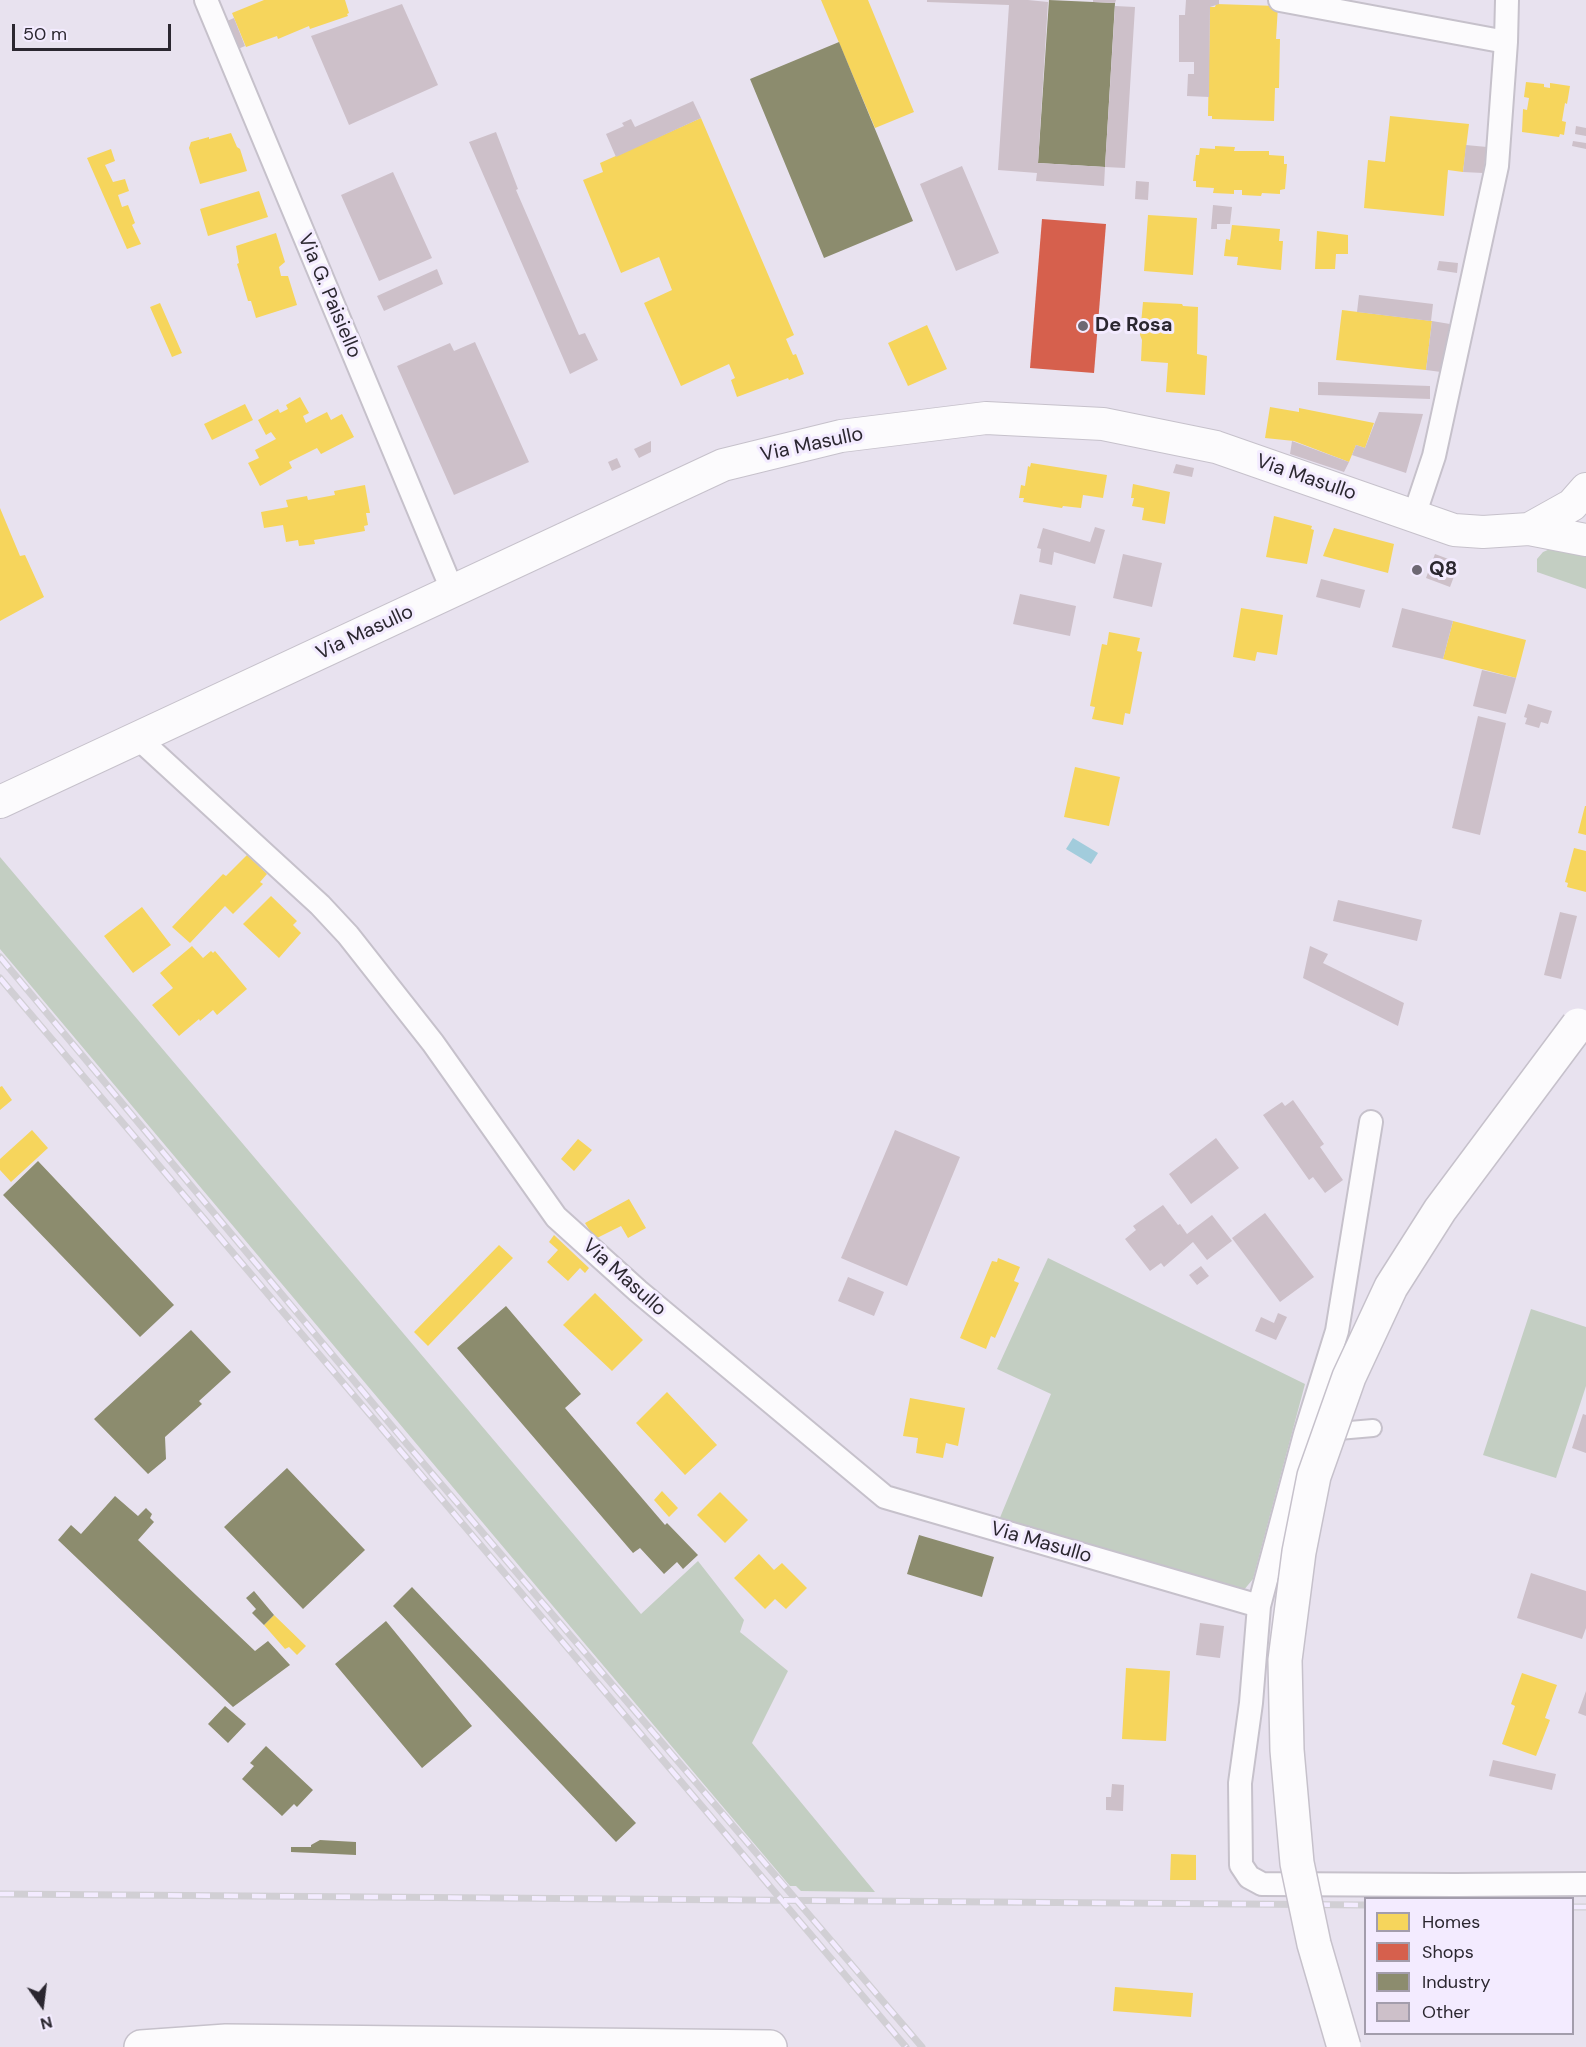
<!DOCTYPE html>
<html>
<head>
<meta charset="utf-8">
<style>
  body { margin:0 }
  #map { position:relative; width:1586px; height:2047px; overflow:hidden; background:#e8e2ef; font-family:"DM Sans",sans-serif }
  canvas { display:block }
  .legend { position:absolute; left:1364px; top:1897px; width:210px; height:138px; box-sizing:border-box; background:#f3ebff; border:2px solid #a39dac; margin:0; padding:8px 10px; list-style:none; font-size:18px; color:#2b2730 }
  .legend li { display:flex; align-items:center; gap:12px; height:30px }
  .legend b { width:30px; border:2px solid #a39dac }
  .north { position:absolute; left:12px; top:1975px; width:60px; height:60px; -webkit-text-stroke:4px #f3ebff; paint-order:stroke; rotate:166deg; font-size:16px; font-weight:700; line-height:24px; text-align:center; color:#2b2730 }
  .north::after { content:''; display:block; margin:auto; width:21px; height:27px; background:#2b2730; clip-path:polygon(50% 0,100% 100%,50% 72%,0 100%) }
  .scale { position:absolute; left:12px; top:24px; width:159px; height:27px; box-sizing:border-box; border:3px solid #2b2730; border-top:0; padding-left:8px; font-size:18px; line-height:21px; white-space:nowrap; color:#2b2730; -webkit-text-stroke:4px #f3ebff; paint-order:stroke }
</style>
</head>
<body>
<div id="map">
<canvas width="1586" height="2047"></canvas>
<ul class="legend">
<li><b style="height:16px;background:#f6d55c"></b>Homes</li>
<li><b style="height:16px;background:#d6604d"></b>Shops</li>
<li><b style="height:16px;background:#8c8c6e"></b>Industry</li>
<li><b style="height:16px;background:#cdc0c9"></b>Other</li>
</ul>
<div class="north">N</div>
<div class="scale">50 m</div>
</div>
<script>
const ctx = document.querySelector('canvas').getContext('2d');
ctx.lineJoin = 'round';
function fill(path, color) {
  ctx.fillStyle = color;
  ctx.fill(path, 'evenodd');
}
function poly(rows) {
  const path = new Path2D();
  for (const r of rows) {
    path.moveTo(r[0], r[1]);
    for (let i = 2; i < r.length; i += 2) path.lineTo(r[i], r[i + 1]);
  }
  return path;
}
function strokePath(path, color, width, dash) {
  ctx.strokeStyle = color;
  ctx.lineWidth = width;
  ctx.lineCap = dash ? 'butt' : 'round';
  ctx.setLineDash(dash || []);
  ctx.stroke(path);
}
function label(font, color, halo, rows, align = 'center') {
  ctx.font = font + ' "DM Sans",sans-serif';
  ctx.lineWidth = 6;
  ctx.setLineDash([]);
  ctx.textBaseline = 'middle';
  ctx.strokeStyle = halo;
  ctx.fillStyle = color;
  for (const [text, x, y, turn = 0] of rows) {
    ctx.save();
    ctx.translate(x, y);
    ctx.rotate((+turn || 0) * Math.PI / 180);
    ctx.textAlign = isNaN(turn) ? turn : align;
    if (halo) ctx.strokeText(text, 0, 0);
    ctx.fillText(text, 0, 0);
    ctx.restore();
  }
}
fill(poly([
  [1557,546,1586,548,1586,589,1537,572,1537,559,1543,552],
  [0,857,641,1614,698,1561,744,1620,740,1632,788,1671,752,1743,875,1892,801,1891,796,1886,790,1886,547,1599,0,949],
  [1048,1258,1305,1384,1253,1579,1243,1591,999,1520,1051,1394,997,1369],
  [1531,1309,1586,1327,1586,1386,1556,1478,1483,1455]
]), '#c3cec2');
fill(poly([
  [1073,838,1098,853,1091,864,1066,849]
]), '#a2ccdc');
fill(poly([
  [264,0,345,0,349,13,347,14,348,16,310,29,309,26,278,39,277,36,246,47,232,13],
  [821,0,868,0,914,112,875,128],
  [1216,4,1278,6,1276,39,1280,39,1279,88,1275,88,1274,121,1212,119,1212,116,1208,116,1210,7,1215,7],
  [1526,82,1544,84,1544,87,1550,88,1550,83,1570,86,1567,104,1565,103,1562,121,1566,122,1564,135,1560,134,1559,137,1522,132,1523,109,1527,110,1529,98,1524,97],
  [1390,116,1469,124,1463,172,1448,170,1444,216,1364,208,1368,160,1385,162],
  [701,118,794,335,786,339,793,355,796,354,804,374,789,380,788,378,737,397,731,380,735,378,729,364,681,386,644,303,672,290,659,257,621,273,583,180,603,172,600,163],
  [231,133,237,147,240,149,247,171,200,184,189,148,191,142,209,137,209,139],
  [1215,146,1235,147,1234,151,1269,151,1269,155,1284,156,1284,164,1287,164,1285,189,1280,190,1280,194,1262,193,1261,196,1242,195,1242,190,1234,190,1234,194,1213,193,1214,188,1196,187,1196,181,1193,181,1196,155,1199,155,1200,148,1215,149],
  [111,149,115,161,105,165,113,182,125,179,129,191,118,195,122,207,128,205,135,223,132,225,141,244,127,249,87,158],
  [259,191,268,217,208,236,200,209],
  [1148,215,1197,218,1193,275,1144,271],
  [1232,225,1280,229,1279,241,1283,241,1281,270,1237,265,1238,257,1224,256,1226,239,1230,240],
  [1317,231,1348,235,1348,254,1336,254,1335,269,1315,269],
  [276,233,285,262,279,267,281,276,288,276,297,305,256,318,251,301,248,301,237,264,239,263,236,246],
  [1143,302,1182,304,1183,306,1198,307,1197,354,1207,356,1205,395,1166,392,1168,363,1141,361,1142,340,1140,335],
  [160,303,182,353,172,357,150,307],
  [1342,310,1432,321,1426,370,1336,360],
  [927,325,947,369,908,386,888,343],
  [300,397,309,413,303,416,306,423,327,412,331,420,342,414,354,437,321,454,317,448,289,462,292,468,260,486,248,463,259,458,255,450,276,439,271,432,266,435,258,420,278,409,280,413,288,409,286,405],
  [245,404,253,420,212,440,204,424],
  [1270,407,1299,412,1299,408,1374,423,1365,448,1356,445,1349,462,1294,441,1265,438],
  [1031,463,1107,475,1103,498,1083,495,1081,508,1063,506,1062,508,1023,502,1024,498,1019,498,1021,485,1025,486,1028,466,1030,467],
  [1133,484,1170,492,1165,524,1142,520,1144,508,1132,506,1134,498,1131,498],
  [365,485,370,513,366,513,368,525,364,526,365,531,314,540,315,544,299,546,298,540,286,542,283,525,264,528,261,512,288,507,286,500,307,496,308,500,335,495,334,491],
  [0,508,20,556,25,555,44,597,0,621],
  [1274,516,1312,526,1311,529,1314,530,1307,564,1266,557],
  [1334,528,1394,544,1388,573,1323,556],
  [1241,608,1283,615,1277,655,1257,652,1255,661,1233,657],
  [1453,621,1526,640,1516,678,1443,659],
  [1109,632,1140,638,1137,651,1142,652,1130,714,1125,713,1123,725,1092,719,1095,707,1090,706,1102,644,1107,645],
  [1075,767,1120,777,1109,826,1064,817],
  [1585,806,1586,806,1586,835,1578,833],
  [1574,848,1586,851,1586,892,1567,887,1568,883,1565,882],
  [247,855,267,874,260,882,263,884,233,914,225,906,190,943,172,927,223,874,226,876],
  [271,896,297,921,293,925,301,933,279,958,243,924],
  [142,907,171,945,133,973,104,936],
  [192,946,203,958,211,951,213,953,215,951,247,989,217,1015,213,1010,200,1021,199,1019,179,1036,152,1005,173,988,160,973],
  [2,1086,12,1100,0,1110,0,1087],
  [32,1130,48,1148,11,1182,0,1170,0,1159],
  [578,1139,592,1150,574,1171,561,1159],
  [629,1199,646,1228,628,1238,621,1226,595,1239,585,1223],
  [554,1235,589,1268,585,1273,580,1268,568,1281,547,1262,558,1250,549,1242],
  [499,1245,513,1258,428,1346,414,1332],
  [998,1258,1020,1267,1014,1281,1019,1283,995,1338,991,1336,986,1349,960,1338,992,1261,997,1262],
  [595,1293,643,1340,612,1371,563,1325],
  [667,1392,717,1445,685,1475,636,1423],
  [910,1398,965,1408,958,1446,946,1443,943,1458,916,1453,918,1438,903,1436],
  [662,1491,678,1508,669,1517,654,1500],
  [720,1492,748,1520,725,1543,697,1515],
  [759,1554,774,1570,782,1563,807,1588,786,1609,775,1599,765,1609,734,1578],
  [274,1615,306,1646,297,1655,289,1647,285,1649,264,1625],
  [1126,1668,1170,1671,1166,1741,1122,1739],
  [1522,1673,1557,1685,1545,1718,1550,1720,1536,1756,1502,1744,1515,1706,1511,1704],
  [1171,1854,1196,1855,1196,1880,1170,1880],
  [1115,1987,1193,1993,1191,2017,1113,2011]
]), '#f6d55c');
fill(poly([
  [1042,219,1106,224,1094,373,1030,368]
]), '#d6604d');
fill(poly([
  [1049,0,1115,3,1105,167,1038,163],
  [839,42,913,221,824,258,750,79],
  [38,1161,174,1305,140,1337,3,1195],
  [506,1306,581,1394,565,1408,665,1525,667,1523,698,1555,683,1569,677,1562,664,1574,640,1548,633,1553,457,1348],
  [191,1330,231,1372,199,1401,202,1404,165,1437,166,1459,148,1474,94,1419],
  [287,1468,365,1550,303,1609,224,1527],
  [115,1496,138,1516,146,1508,152,1514,150,1518,154,1522,138,1540,255,1651,268,1641,290,1665,233,1707,58,1540,71,1525,81,1534],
  [919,1535,994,1557,982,1597,907,1574],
  [412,1587,636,1823,616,1842,393,1606],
  [254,1591,274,1615,264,1625,252,1613,256,1609,246,1598],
  [386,1621,472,1726,422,1768,335,1664],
  [225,1706,246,1724,228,1743,208,1724],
  [266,1746,313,1790,297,1807,294,1804,282,1816,242,1779,254,1766,250,1763],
  [320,1840,356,1842,356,1855,291,1852,291,1847,311,1847,311,1845]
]), '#8c8c6e');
fill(poly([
  [927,0,1028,0,1048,2,1038,163,1105,167,1104,186,1036,181,1037,173,998,170,1009,5,927,2],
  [1093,0,1116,0,1115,3,1093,2],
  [1186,0,1219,0,1219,4,1210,7,1209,97,1187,96,1188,74,1194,74,1194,62,1179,62,1179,15,1185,15],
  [402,4,438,85,349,125,311,36],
  [1115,6,1135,7,1125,168,1105,167],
  [234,18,245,46,231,52,220,24],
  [693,101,701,118,616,157,606,134,624,126,622,123,631,119,635,127],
  [1576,126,1586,128,1586,136,1575,134],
  [496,132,518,189,516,190,579,335,585,333,598,360,570,374,469,142],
  [1573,141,1586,143,1586,149,1572,146],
  [1466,145,1487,147,1483,173,1463,172],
  [962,166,999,253,956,271,920,184],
  [393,172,432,258,379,281,341,195],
  [1136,181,1149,182,1148,200,1135,199],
  [1213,205,1232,207,1230,224,1217,224,1217,229,1211,229],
  [1439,261,1458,263,1457,273,1437,270],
  [437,269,443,284,384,311,377,296],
  [1359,295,1433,304,1431,321,1357,312],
  [1432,321,1450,324,1441,372,1426,370],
  [475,342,529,462,454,495,397,366,450,343,454,351],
  [1318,382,1430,386,1430,399,1318,395],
  [1379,412,1423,414,1406,473,1352,455,1356,445,1365,448],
  [651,441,651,452,639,458,634,449],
  [1292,441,1349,462,1344,472,1290,454],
  [617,458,621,467,612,471,608,462],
  [1176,464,1194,468,1192,477,1173,473],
  [1095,527,1105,530,1095,564,1054,552,1052,565,1039,562,1041,549,1037,548,1043,528,1090,542],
  [1123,554,1162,563,1152,607,1113,598],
  [1435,554,1459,563,1450,587,1426,578],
  [1321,579,1365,590,1360,608,1316,597],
  [1020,594,1076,606,1070,636,1013,624],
  [1402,608,1453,621,1443,659,1392,647],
  [1482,670,1516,678,1506,714,1473,706],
  [1528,704,1552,711,1548,724,1541,722,1539,728,1525,724,1527,718,1524,717],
  [1478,716,1506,723,1480,835,1452,828],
  [1338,900,1422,920,1417,941,1333,921],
  [1560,912,1577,916,1561,979,1544,975],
  [1310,946,1328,954,1323,963,1404,1003,1398,1026,1303,978],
  [1293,1100,1324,1144,1320,1147,1343,1180,1325,1193,1313,1177,1309,1180,1263,1115,1282,1102,1285,1106],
  [895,1130,960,1157,907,1286,841,1258],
  [1216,1138,1239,1168,1191,1204,1169,1174],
  [1163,1205,1178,1225,1180,1224,1187,1234,1212,1215,1232,1241,1207,1260,1193,1242,1164,1267,1161,1263,1150,1271,1125,1239,1136,1230,1133,1226],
  [1265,1213,1314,1277,1280,1302,1232,1238],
  [1201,1266,1209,1276,1197,1285,1189,1275],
  [848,1277,884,1292,874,1316,838,1301],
  [1278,1313,1287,1317,1276,1340,1255,1331,1261,1317,1274,1323],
  [1583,1414,1586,1415,1586,1453,1572,1448],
  [1531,1573,1586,1591,1586,1628,1582,1639,1517,1618],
  [1200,1623,1224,1626,1220,1658,1196,1655],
  [1586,1691,1586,1716,1578,1713],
  [1493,1760,1556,1774,1552,1790,1489,1776],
  [1112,1784,1124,1785,1123,1811,1106,1810,1106,1797,1111,1797]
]), '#cdc0c9');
const pedestrian = poly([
  [1327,1432,1373,1428]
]);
const minor = poly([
  [206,0,453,592],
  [1280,0,1506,42],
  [1414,516,1434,456,1497,166,1506,42,1507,0],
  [138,738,320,905,348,935,433,1043,556,1217,638,1291,885,1497,1259,1606],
  [1371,1122,1337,1331,1305,1434,1259,1606,1251,1703,1240,1783,1241,1865,1249,1877,1262,1884,1455,1885,1586,1884]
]);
const secondary = poly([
  [1529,529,1572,505,1586,489],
  [0,802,723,465,841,436,986,418,1103,424,1216,447,1454,530,1483,532,1529,529,1586,540]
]);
const trunk = poly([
  [141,2047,226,2041,770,2047]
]);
strokePath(pedestrian, '#c6c1cb', 20);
strokePath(minor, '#c6c1cb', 26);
strokePath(secondary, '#c6c1cb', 34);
strokePath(trunk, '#c6c1cb', 36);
strokePath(pedestrian, '#fcfbfd', 16);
strokePath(minor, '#fcfbfd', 22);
strokePath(secondary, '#fcfbfd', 32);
strokePath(trunk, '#fcfbfd', 33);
const rail = poly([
  [0,957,406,1443,922,2047],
  [0,978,906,2047],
  [0,1894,1366,1905],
  [1572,1907,1586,1907]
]);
strokePath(rail, '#d1cfd4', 7);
strokePath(rail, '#f3ebff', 4.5, [14]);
const trunkBridge = poly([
  [1344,2047,1314,1944,1297,1863,1287,1750,1285,1660,1299,1552,1314,1476,1349,1377,1391,1287,1440,1210,1578,1025]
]);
strokePath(trunkBridge, '#c6c1cb', 36, []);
strokePath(trunkBridge, '#fcfbfd', 33);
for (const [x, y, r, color] of [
  [1083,326,6,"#6d6873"],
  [1417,570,6,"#6d6873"]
]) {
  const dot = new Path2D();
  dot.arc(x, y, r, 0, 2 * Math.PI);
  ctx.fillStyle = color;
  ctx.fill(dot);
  strokePath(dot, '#f3ebff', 2);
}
label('20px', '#2b2730', '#f3ebff', [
  ["Via G. Paisiello",329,296,67],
  ["Via Masullo",812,445,-12],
  ["Via Masullo",1306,478,19],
  ["Via Masullo",365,633,-25],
  ["Via Masullo",624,1278,42],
  ["Via Masullo",1041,1543,16]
]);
label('bold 20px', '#2b2730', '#f3ebff', [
  ["De Rosa",1095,326],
  ["Q8",1429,570]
], 'left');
</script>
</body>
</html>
